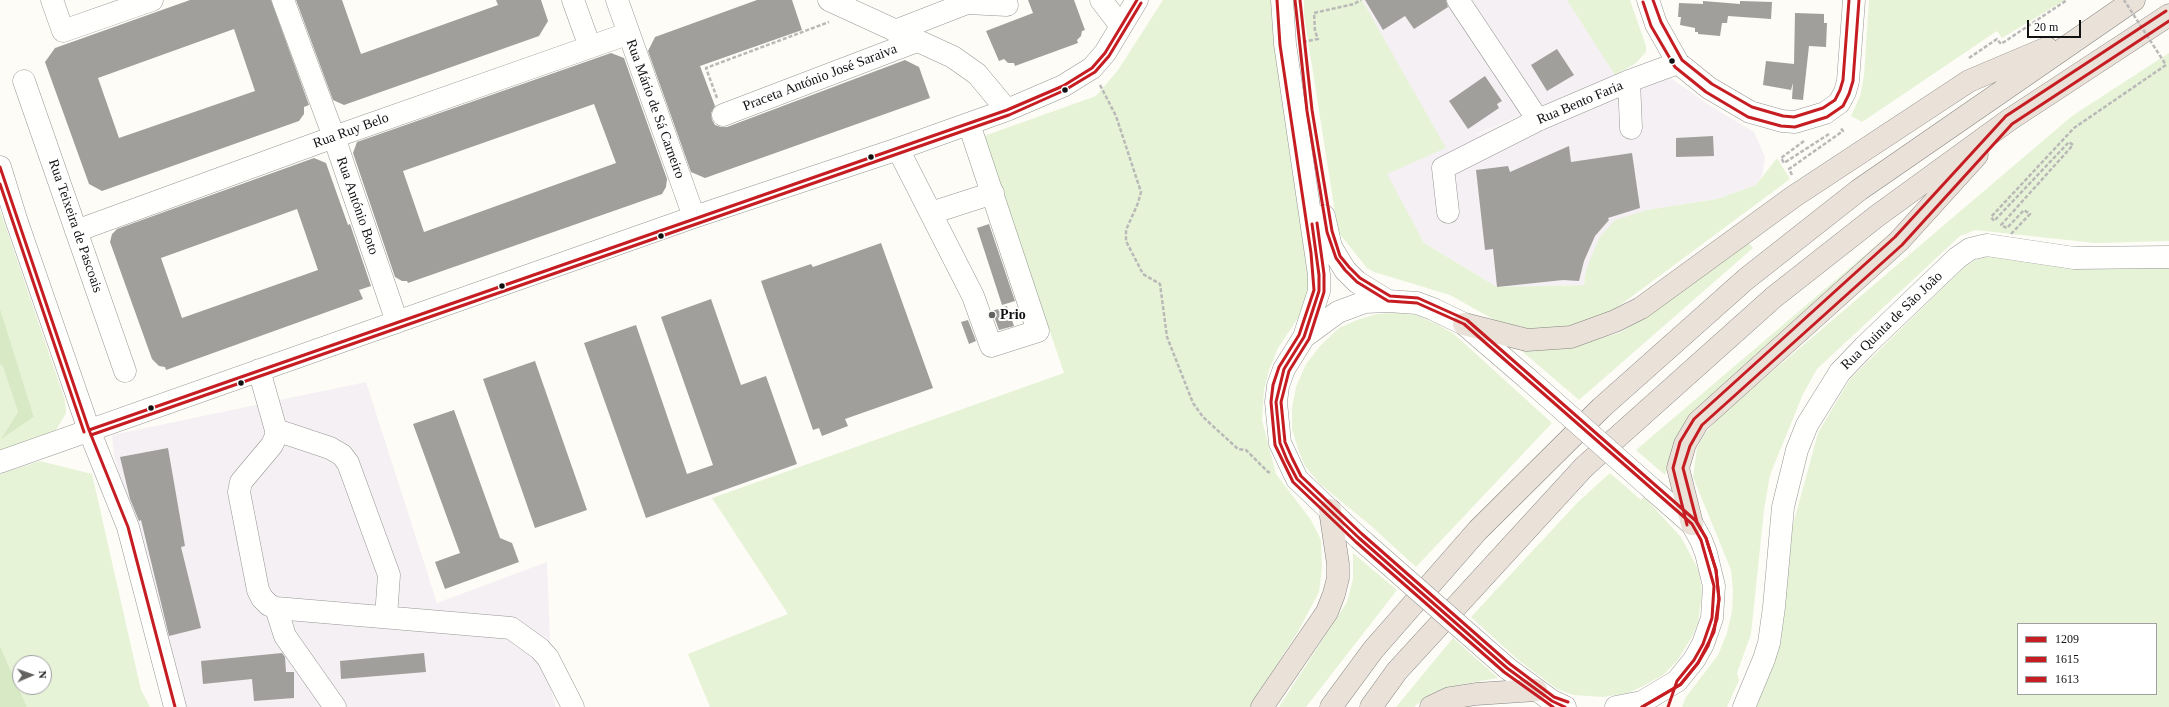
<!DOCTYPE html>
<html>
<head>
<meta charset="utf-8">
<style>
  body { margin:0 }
  #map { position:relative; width:2169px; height:707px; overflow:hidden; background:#fdfcf7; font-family:"Times New Roman",serif }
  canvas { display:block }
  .legend { position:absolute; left:2017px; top:623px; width:140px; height:72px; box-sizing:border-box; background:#fff; border:1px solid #a0a0a0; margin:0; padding:5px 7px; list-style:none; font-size:12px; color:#111 }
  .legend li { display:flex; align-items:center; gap:8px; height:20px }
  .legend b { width:20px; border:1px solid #a0a0a0 }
  .north { position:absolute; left:12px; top:655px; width:40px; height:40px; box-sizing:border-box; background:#fff; border:1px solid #a0a0a0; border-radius:50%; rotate:88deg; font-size:11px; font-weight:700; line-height:16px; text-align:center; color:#111 }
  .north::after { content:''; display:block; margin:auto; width:14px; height:18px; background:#646362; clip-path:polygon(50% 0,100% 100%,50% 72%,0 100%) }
  .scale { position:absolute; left:2027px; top:20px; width:54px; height:18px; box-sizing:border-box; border:2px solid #111; border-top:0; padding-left:5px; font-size:12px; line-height:14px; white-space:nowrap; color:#111; -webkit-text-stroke:3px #fff; paint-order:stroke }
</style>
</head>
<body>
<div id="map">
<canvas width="2169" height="707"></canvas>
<ul class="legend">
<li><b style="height:5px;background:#c61d23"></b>1209</li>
<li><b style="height:5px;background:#c61d23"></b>1615</li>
<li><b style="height:5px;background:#c61d23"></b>1613</li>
</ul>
<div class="north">N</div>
<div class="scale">20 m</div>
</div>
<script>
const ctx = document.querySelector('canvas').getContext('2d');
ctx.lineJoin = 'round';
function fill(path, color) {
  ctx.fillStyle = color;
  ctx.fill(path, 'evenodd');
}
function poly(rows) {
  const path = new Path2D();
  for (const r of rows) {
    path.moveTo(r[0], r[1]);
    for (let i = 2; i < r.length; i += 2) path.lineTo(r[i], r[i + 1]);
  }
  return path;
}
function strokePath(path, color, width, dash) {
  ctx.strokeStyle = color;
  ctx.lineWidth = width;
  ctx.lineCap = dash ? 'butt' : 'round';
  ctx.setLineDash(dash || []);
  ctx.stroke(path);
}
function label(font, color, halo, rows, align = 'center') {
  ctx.font = font + ' "Times New Roman",serif';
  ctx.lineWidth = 4;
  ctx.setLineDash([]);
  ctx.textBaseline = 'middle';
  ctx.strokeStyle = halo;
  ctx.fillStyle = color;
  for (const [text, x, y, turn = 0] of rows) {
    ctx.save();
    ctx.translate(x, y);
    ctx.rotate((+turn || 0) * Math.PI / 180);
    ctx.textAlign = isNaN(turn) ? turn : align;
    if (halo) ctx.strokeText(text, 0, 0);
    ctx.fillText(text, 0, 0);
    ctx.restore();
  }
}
fill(poly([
  [1362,0,1569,0,1615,75,1648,62,1709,105,1754,132,1765,157,1762,176,1756,185,1717,199,1647,210,1586,270,1584,285,1497,287,1424,243,1386,174,1445,148],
  [1549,103,1519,117,1477,135,1477,134],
  [366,382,437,603,547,562,550,640,546,672,556,707,186,707,114,456,112,435]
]), '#f5f0f3');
fill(poly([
  [1163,0,1273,0,1312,285,1302,312,1278,348,1269,370,1264,390,1262,420,1276,474,1311,520,1321,540,1322,567,1319,592,1299,630,1250,707,710,707,688,654,788,614,712,498,1064,373,984,136,1096,96,1118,70],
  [1304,0,1362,0,1446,148,1387,174,1424,243,1497,287,1584,285,1586,270,1599,238,1615,220,1647,210,1717,199,1756,185,1777,158,1790,179,1611,312,1585,323,1562,328,1531,331,1498,322,1450,295,1374,272,1367,268,1338,232,1304,15],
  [1567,0,1630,0,1646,46,1646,52,1636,63,1615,75],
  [1869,0,2065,0,2002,38,1997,31,1862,122,1851,116,1860,96,1864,76],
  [2169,53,2169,241,2095,243,1975,230,1960,236,1817,369,1803,394,1770,475,1764,510,1751,634,1737,673,1739,680,1727,707,1682,707,1686,697,1718,655,1727,633,1732,611,1733,590,1731,570,1693,477,1697,448,1704,435,1720,416,2072,116],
  [0,210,65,400,66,413,56,430,0,454,0,440,34,417,0,308],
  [1892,232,1671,462,1665,475,1636,450],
  [1747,241,1753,248,1579,400,1517,347,1568,347,1619,333,1645,317],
  [1990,256,2169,267,2169,707,1750,707,1789,539,1818,433,1850,379,1963,268,1976,260],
  [2018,624,2156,624,2156,694,2018,694],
  [1395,313,1415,315,1437,324,1454,334,1552,423,1416,567,1370,525,1320,484,1305,466,1298,449,1292,429,1292,408,1296,387,1306,364,1321,345,1339,328,1357,320,1377,314],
  [0,364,3,367,18,412,0,440],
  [40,461,92,474,141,690,150,707,27,707,0,646,0,474],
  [20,663,44,663,44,687,20,687],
  [1610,473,1641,500,1644,497,1681,537,1699,571,1702,593,1698,623,1692,637,1677,661,1663,675,1645,685,1628,693,1603,697,1573,695,1557,689,1517,659,1471,617,1578,502],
  [1353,553,1397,590,1306,707,1279,707,1347,602,1353,579],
  [1453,638,1498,678,1448,687,1431,694,1414,707,1396,707]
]), '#e7f3d7');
fill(poly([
  [0,308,34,417,0,440,18,412,3,367,0,364],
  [0,646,27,707,0,707]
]), '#d8eac5');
fill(poly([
  [190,0,271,0,309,105,304,107,304,114,299,121,102,191,89,184,45,62,55,48],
  [234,29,255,91,119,138,98,78],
  [296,0,342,0,361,54,498,5,496,0,541,0,548,21,539,36,344,105,333,100],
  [757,0,792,0,802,30,700,66,715,106,711,113,712,120,715,125,721,127,727,127,905,60,919,67,930,98,705,178,691,172,648,51,655,37],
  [1028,0,1074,0,1085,30,1082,31,1081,36,1077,40,1078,43,1015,66,1014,63,1008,63,1004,59,999,61,986,31,1033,13],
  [1365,0,1446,0,1448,7,1414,29,1405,16,1383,30],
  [1703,1,1740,4,1740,1,1772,2,1771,19,1728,16,1727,23,1722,23,1720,36,1698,34,1698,32,1695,32,1695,28,1680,25,1681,17,1678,17,1679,3,1703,4],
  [1795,13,1824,14,1824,23,1827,23,1826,47,1809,46,1803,100,1792,99,1793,83,1791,90,1763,85,1766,61,1794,64],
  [1557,49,1574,75,1547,91,1531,65],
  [611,53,624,58,667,179,666,187,662,194,408,283,407,281,402,281,395,277,353,153,357,142],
  [594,104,616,163,424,232,403,171],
  [1485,76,1502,101,1497,104,1499,108,1468,129,1449,101],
  [1713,136,1714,156,1676,157,1676,138],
  [1569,146,1571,162,1632,153,1640,208,1608,218,1609,220,1595,236,1584,261,1579,281,1563,280,1497,287,1493,249,1485,250,1476,170,1508,166,1510,172],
  [314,158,326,163,348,225,350,224,371,286,359,290,363,299,166,370,165,367,159,366,152,359,110,242,112,234,117,229],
  [297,209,318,270,182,318,161,258],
  [989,224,1015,301,1002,305,977,228],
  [881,243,933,388,845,419,848,426,822,436,819,428,813,430,761,281,811,264,813,267],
  [711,299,741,385,766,376,797,464,646,518,584,343,636,325,687,474,713,465,661,317],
  [1007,306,1014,326,999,330,992,311],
  [968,320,976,341,969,344,961,322],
  [535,361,587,510,535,528,483,379],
  [454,410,500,538,512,543,519,562,445,589,435,562,460,553,413,424],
  [168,448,185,546,181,547,201,628,169,636,141,520,139,521,130,499,120,457],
  [282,653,285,657,286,672,294,672,294,698,254,701,252,679,203,684,201,661],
  [424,653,426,672,341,679,340,661]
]), '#a19f9c');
const minor = poly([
  [52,0,63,31,152,0],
  [283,0,334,137,397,322],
  [573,0,590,47],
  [617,0,694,217],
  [829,0,953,57,977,74,1007,110],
  [1101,0,1121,26],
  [1282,0,1285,44,1319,275,1319,291,1304,337],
  [1458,0,1538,120],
  [1648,0,1656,24,1678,63,1709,88,1750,112,1782,121,1795,122,1825,113,1839,103,1845,92,1848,81,1854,0],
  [895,31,967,3,1007,5],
  [24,81,125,371],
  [1629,81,1631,128],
  [723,115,917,41],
  [898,149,973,296,991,346,1038,331,969,124],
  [0,167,16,219,89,430,128,527,175,707],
  [1448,212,1443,168,1538,120,1629,81,1678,63],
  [931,213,993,193],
  [1324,216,1331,247,1345,270,1357,282,1388,301],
  [76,231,334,137,627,34],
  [259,370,276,430,276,436,272,445,241,482,239,492,258,590,262,598,269,605,276,608,511,628,540,649,548,658,573,707],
  [276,430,330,448,342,455,348,463,389,575,386,617],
  [0,462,694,217,898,149,1007,110,1063,86,1092,68,1105,53,1137,0],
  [1359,538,1297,479,1280,443,1276,402,1278,386,1284,369,1304,337,1338,312,1365,302,1388,301,1417,303,1433,309,1464,324,1528,379],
  [276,608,285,636,335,707],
  [1507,668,1552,701,1565,707],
  [1616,707,1642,702,1677,681,1694,660,1703,644,1712,618,1714,586,1706,553,1701,540,1692,524,1652,489],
  [1744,707,1764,659,1769,643,1774,607,1783,507,1797,450,1807,425,1840,372,1864,347,1957,258,1970,249,1987,245,2074,258,2169,257]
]);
const highway = poly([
  [1464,324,1527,340,1571,337,1615,321,1641,308,1793,197,1969,81,2047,48],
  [1692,524,1678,468,1685,444,1698,422,1899,241,1977,155],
  [1262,707,1327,612,1334,594,1338,578,1338,564,1330,510],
  [1331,707,1373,650,1478,530,1601,408,1746,279,1859,190,2134,0],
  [1371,707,1397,671,1584,467,1774,297,1877,216,2009,120,2169,15],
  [1431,707,1450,698,1476,694,1536,690]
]);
strokePath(minor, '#979795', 23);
strokePath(highway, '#858482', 23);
strokePath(poly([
  [1303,42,1318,39,1315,31,1314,13,1354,4,1361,0],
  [1969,58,1997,39,2001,44,2067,0],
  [1100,85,1116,116,1141,192,1138,203,1126,230,1126,241,1143,274,1160,284,1167,337,1193,403,1203,417,1238,449,1246,450,1268,472,1272,473],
  [717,98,706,68,829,22],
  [1804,141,1781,158,1784,163,1829,134],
  [1792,175,1789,169,1843,131,1840,127]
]), '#b9b9b8', 2.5, [4, 2]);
strokePath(minor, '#fffffe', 22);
strokePath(highway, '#eae1d8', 22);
const minorBridge = poly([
  [1528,379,1652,489],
  [1359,538,1507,668]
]);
strokePath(minorBridge, '#979795', 23, []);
strokePath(poly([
  [2011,234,2030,214,2024,210,2007,228,2001,225,2073,145,2069,142,1994,221,1991,217,2074,128,2166,65,2124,0]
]), '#b9b9b8', 2.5, [4, 2]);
strokePath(minorBridge, '#fffffe', 22);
strokePath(poly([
  [1295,0,1307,111,1327,232,1336,258,1345,270,1357,282,1388,301,1417,303,1464,324,1692,524,1701,540,1714,586,1712,618,1703,644,1694,660,1677,681,1668,707],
  [0,167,89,430,128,527,175,707],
  [1312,224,1319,275,1319,291,1304,337,1284,369,1276,402,1280,443,1287,460,1297,479,1359,538,1507,668,1552,701,1565,707],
  [89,430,1007,110,1063,86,1092,68,1105,53,1137,0]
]), '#c61d23', 3);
strokePath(poly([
  [1277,0,1280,45,1311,253,1314,290,1299,335,1279,367,1273,385,1271,402,1275,445,1293,482,1356,542,1504,672,1553,707],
  [1643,2,1651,26,1675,67,1706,92,1748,117,1781,126,1795,127,1827,117,1843,106,1849,94,1853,81,1859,0],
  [0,184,84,432],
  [91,435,1009,115,1065,90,1095,72,1109,56,1141,3],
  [1642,707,1681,684,1698,663,1714,632,1719,599,1716,570,1706,538,1697,522,1683,468,1690,446,1702,425,1902,245,2012,124,2169,21]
]), '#c61d23', 3);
strokePath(poly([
  [1300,0,1312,110,1332,231,1340,256,1349,267,1360,278,1390,296,1418,298,1467,320,1695,520,1706,538,1716,570,1719,599,1717,619,1708,646,1698,663,1680,685,1642,707],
  [1653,0,1661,22,1682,60,1712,84,1752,107,1783,116,1794,117,1823,108,1835,100,1840,90,1843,80,1849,0],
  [1317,223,1324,274,1324,292,1309,339,1289,371,1281,402,1285,442,1292,458,1301,476,1362,534,1510,664,1554,697,1568,702],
  [1687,525,1673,468,1680,442,1694,419,1895,237,2006,116,2166,11]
]), '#c61d23', 3);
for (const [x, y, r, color] of [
  [1672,61,3.5,"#111"],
  [1065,90,3.5,"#111"],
  [871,157,3.5,"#111"],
  [661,236,3.5,"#111"],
  [502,286,3.5,"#111"],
  [992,315,4,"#646362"],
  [241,383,3.5,"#111"],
  [151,408,3.5,"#111"]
]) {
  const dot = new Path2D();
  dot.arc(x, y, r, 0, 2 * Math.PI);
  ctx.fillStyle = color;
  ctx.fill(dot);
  strokePath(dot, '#fff', 1.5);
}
label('14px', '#111', '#fff', [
  ["Praceta António José Saraiva",820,78,-21],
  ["Rua Bento Faria",1580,103,-23],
  ["Rua Mário de Sá Carneiro",655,109,70],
  ["Rua Ruy Belo",351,131,-20],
  ["Rua António Boto",357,206,71],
  ["Rua Teixeira de Pascoais",75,226,71],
  ["Rua Quinta de São João",1892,321,-44]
]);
label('bold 14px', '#111', '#fff', [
  ["Prio",1000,315]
], 'left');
</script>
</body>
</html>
